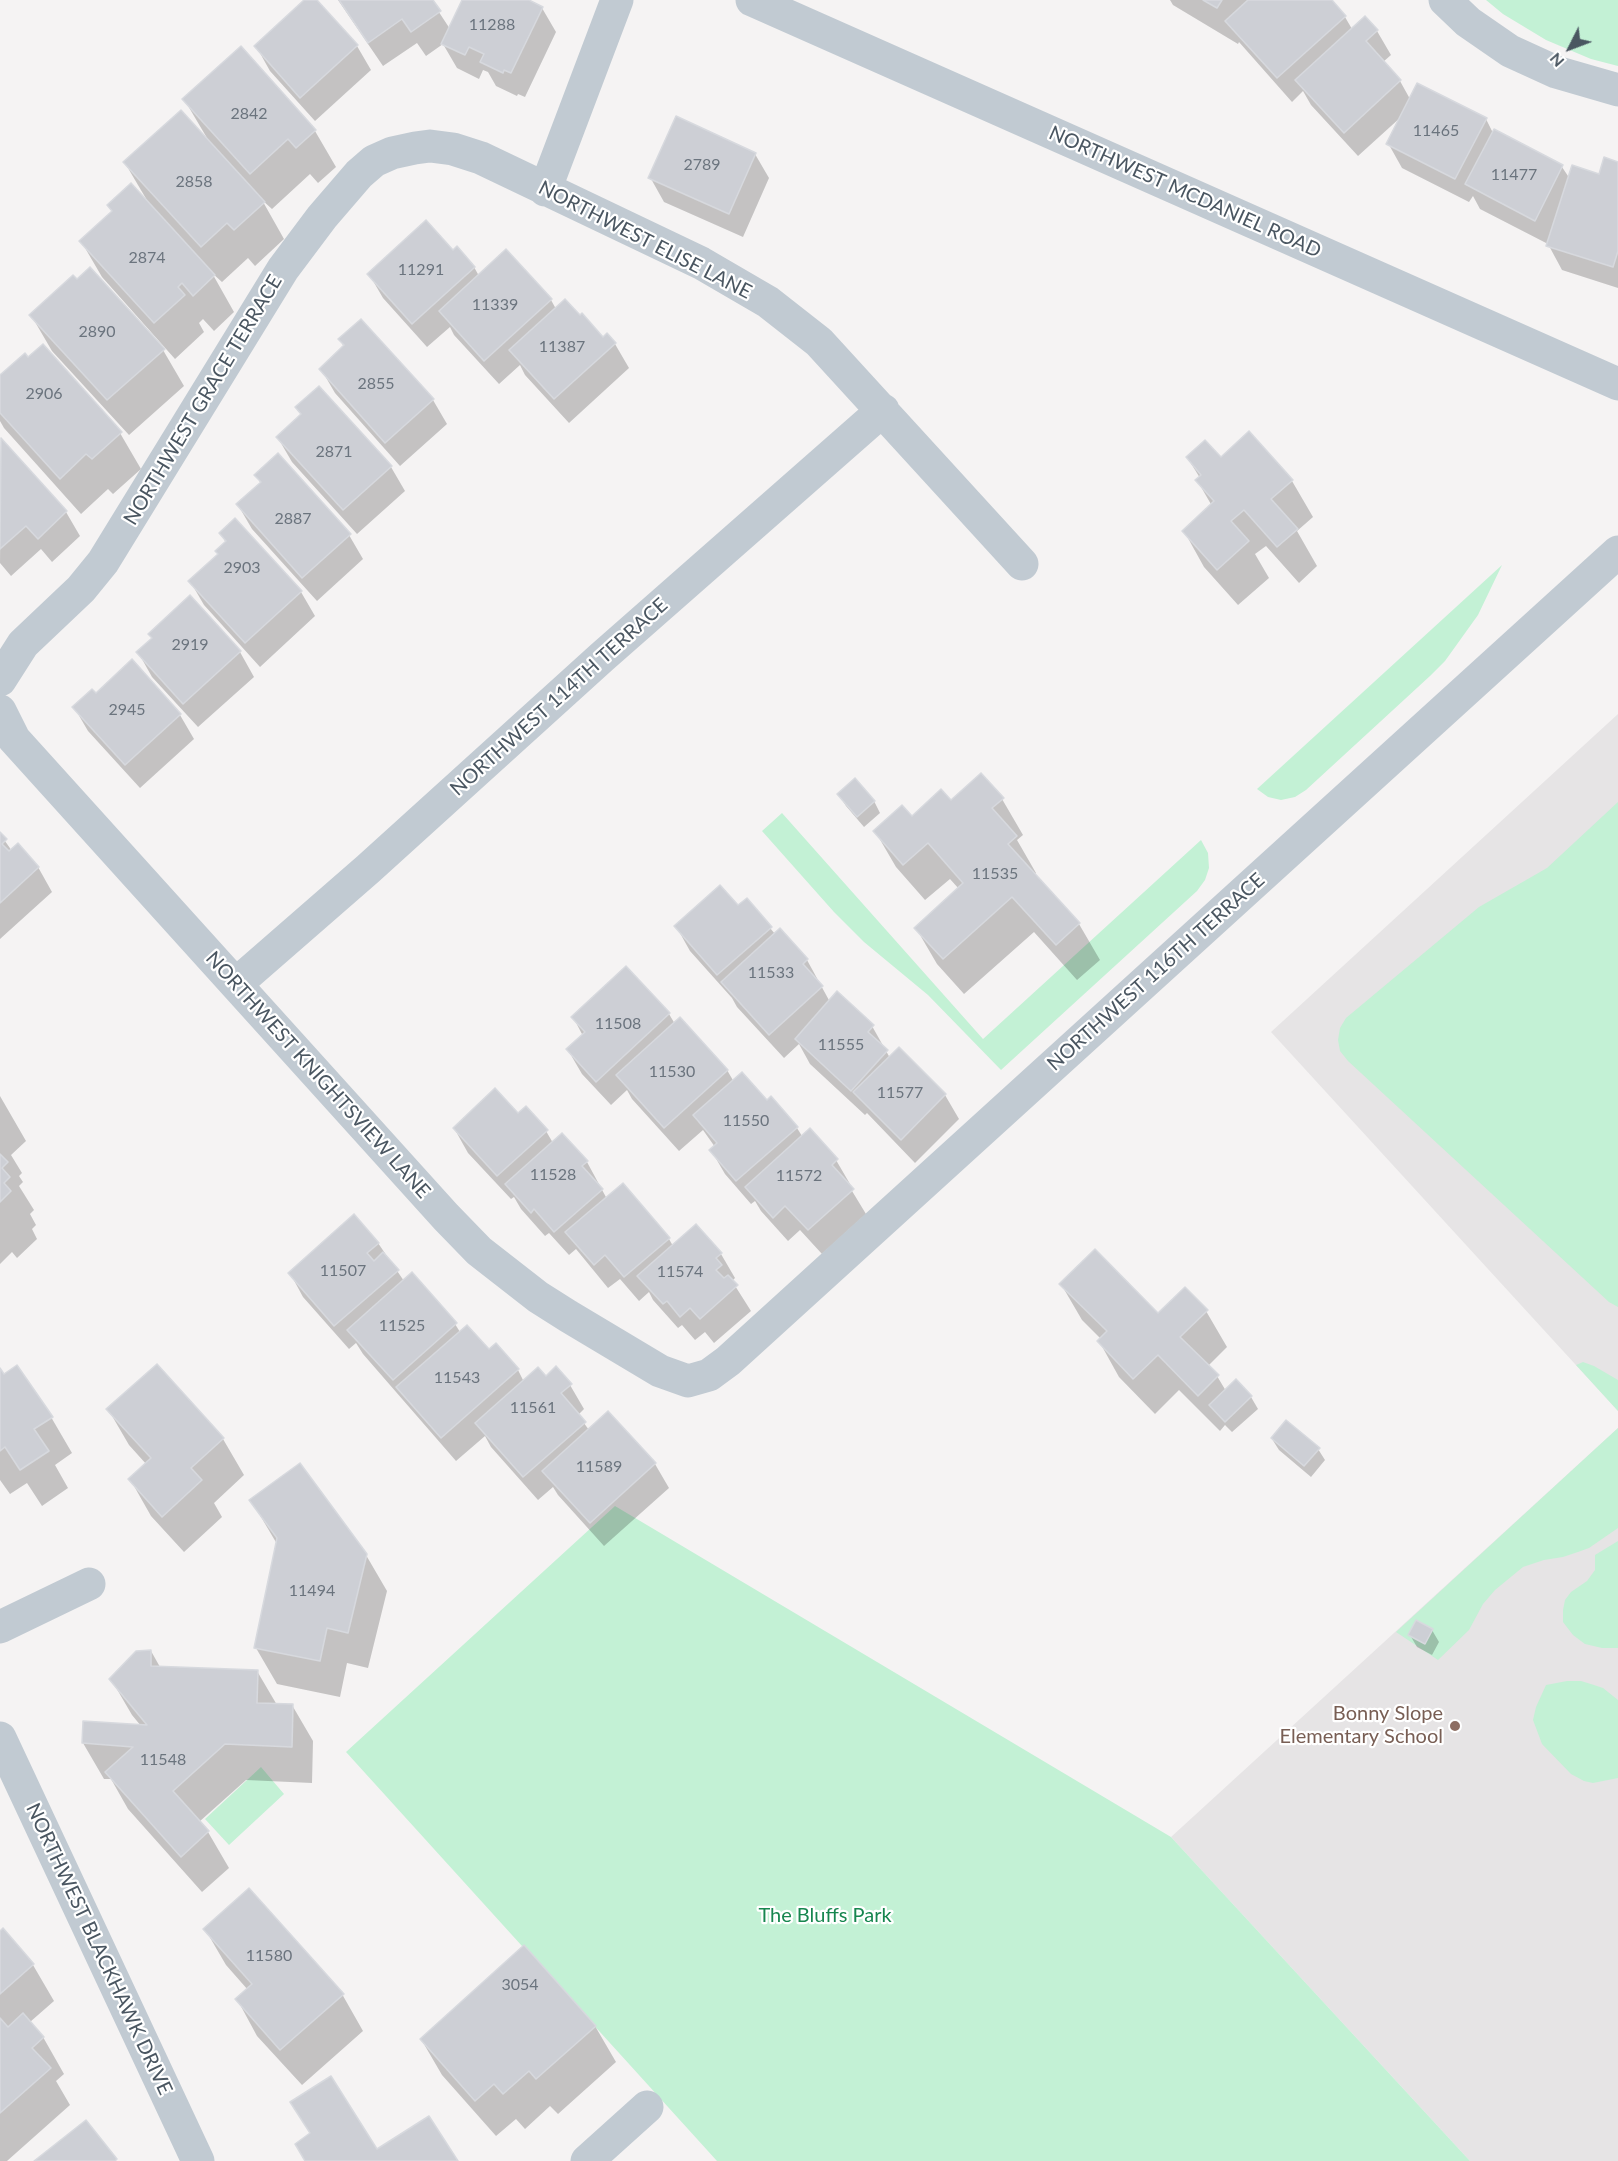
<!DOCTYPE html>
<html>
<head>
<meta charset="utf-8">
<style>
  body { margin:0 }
  #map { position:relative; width:1618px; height:2161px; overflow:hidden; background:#f5f3f3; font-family:Lato,sans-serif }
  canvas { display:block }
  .north { position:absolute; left:1540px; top:18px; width:60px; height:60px; -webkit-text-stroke:4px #fff; paint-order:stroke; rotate:228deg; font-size:16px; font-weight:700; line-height:24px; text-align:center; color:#4a5661 }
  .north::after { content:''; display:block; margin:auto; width:21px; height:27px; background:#4a5661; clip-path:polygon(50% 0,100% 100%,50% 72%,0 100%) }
</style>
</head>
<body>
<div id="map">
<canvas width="1618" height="2161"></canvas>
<div class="north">N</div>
</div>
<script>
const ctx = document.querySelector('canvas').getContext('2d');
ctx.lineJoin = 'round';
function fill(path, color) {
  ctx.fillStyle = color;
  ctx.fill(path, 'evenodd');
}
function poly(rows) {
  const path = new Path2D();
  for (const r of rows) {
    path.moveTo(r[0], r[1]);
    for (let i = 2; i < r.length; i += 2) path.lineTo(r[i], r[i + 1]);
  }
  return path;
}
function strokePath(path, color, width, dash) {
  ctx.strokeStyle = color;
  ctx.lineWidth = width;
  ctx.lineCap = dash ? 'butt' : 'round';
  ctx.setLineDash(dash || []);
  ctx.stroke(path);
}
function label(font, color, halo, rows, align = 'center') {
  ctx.font = font + ' Lato,sans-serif';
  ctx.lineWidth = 4.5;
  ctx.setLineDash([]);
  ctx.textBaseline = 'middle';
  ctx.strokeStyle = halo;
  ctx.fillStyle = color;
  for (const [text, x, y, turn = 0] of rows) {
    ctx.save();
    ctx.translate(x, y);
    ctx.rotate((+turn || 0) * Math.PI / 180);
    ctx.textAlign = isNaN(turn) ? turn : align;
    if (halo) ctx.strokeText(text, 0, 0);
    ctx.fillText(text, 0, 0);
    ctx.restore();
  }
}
fill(poly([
  [1618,714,1618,1411,1271,1032],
  [1618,1428,1618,2161,1470,2161,1171,1837]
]), '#e6e4e5');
fill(poly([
  [1486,0,1618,0,1618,66,1591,59,1546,40,1503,14],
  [1502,565,1478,615,1445,661,1430,676,1306,790,1295,797,1281,800,1268,797,1257,789],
  [1618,802,1618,1307,1609,1302,1348,1061,1340,1051,1338,1040,1340,1028,1346,1018,1479,907,1547,868],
  [782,813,983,1039,1201,840,1208,853,1209,868,1205,880,1197,891,1001,1070,928,995,864,942,834,912,762,831],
  [1583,1362,1594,1366,1618,1380,1618,1411,1576,1365],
  [1618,1428,1618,1528,1589,1548,1578,1552,1563,1557,1544,1560,1523,1567,1495,1590,1483,1604,1469,1630,1438,1660,1396,1632],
  [615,1506,1171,1837,1470,2161,717,2161,346,1752],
  [1618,1541,1618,1648,1602,1648,1585,1644,1573,1635,1563,1622,1563,1610,1565,1600,1571,1592,1587,1581,1595,1570,1595,1555],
  [1567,1681,1581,1681,1594,1685,1603,1688,1618,1700,1618,1778,1593,1783,1584,1781,1571,1774,1542,1744,1533,1720,1536,1707,1546,1685],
  [261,1767,284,1794,229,1845,205,1819]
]), '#c3f1d5');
fill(poly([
  [307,0,315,0,357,46,371,70,315,121,270,71,256,46],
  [338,0,431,0,450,29,464,0,526,0,542,8,556,32,525,97,518,94,517,96,496,86,488,72,483,70,479,79,457,68,443,44,426,56,417,43,383,66],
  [1170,0,1330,0,1345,17,1352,29,1377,31,1391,55,1383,62,1400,81,1410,99,1486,119,1493,133,1494,131,1562,167,1570,179,1599,175,1618,163,1618,288,1562,270,1548,244,1480,209,1473,196,1469,202,1402,168,1388,143,1401,117,1358,156,1311,105,1303,91,1292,102,1239,42,1238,44,1173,5],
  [184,99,315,131,336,167,318,183,310,174,272,209,262,200,284,239,255,266,248,258,222,282,212,273,234,312,214,331,203,319,199,323,204,332,175,359,102,277,81,241,113,213,108,206,148,202,125,163,207,138],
  [755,154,769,178,743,237,664,202,650,177],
  [453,252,474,267,479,276,551,300,556,309,615,344,629,368,569,423,525,375,520,365,499,384,454,335,450,327,427,347,383,298,369,274],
  [31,315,163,350,184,386,129,435,52,351],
  [340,340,433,400,447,424,400,466,335,393,321,369,344,347],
  [0,377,120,433,141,469,113,494,108,489,81,514,4,428,0,421],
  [297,408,391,467,405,491,357,534,292,462,278,438,302,416],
  [1,440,66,512,80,536,52,562,41,549,11,576,0,563],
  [1187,457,1221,459,1292,481,1313,517,1297,531,1317,566,1299,583,1266,546,1255,554,1269,578,1238,605,1204,567,1184,531,1212,506,1197,480,1200,478],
  [256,475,349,535,363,559,317,601,252,529,238,505,261,484],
  [221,534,301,592,315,616,260,667,204,605,190,581,219,555,226,543],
  [190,597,240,652,254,677,198,727,152,677,138,652,153,639],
  [95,695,180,715,194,739,140,788,88,731,74,707],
  [839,795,874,801,880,813,864,827,846,806],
  [1002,799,1023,835,1017,840,1036,873,1034,875,1079,924,1100,960,1077,980,1034,932,964,994,937,964,916,928,959,889,950,879,925,900,896,867,875,831,951,802],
  [0,834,12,851,38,867,52,892,0,939],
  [747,900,775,934,779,930,807,960,830,1002,872,1026,890,1058,945,1095,959,1119,915,1163,867,1113,865,1115,810,1064,799,1044,784,1058,737,1007,732,998,690,951,676,926,738,908],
  [669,1014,675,1024,727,1070,734,1082,766,1102,797,1128,802,1136,836,1160,850,1184,849,1186,866,1214,822,1254,800,1230,788,1241,761,1211,755,1201,751,1204,725,1174,711,1150,715,1147,703,1130,679,1151,632,1099,627,1090,611,1105,582,1074,568,1050,583,1036,573,1017],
  [0,1096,26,1141,11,1155,22,1173,19,1176,23,1182,19,1186,34,1210,30,1214,36,1225,32,1229,37,1239,17,1258,12,1252,0,1264],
  [518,1115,546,1131,553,1143,587,1162,607,1199,669,1239,673,1246,721,1254,735,1278,732,1281,751,1311,714,1343,705,1332,695,1340,682,1325,678,1328,653,1300,649,1292,639,1301,620,1279,608,1288,576,1249,569,1255,549,1233,545,1236,521,1209,514,1197,511,1199,468,1153,454,1128],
  [378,1243,404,1281,455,1324,460,1332,489,1351,496,1345,518,1370,524,1382,546,1378,570,1385,584,1409,578,1415,589,1430,655,1464,669,1488,604,1546,558,1495,553,1487,538,1500,491,1447,485,1436,456,1461,363,1354,356,1343,349,1349,303,1297,290,1273],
  [1061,1284,1158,1316,1206,1311,1227,1347,1208,1366,1217,1376,1226,1391,1251,1397,1258,1409,1232,1432,1225,1425,1220,1431,1179,1390,1155,1414,1119,1377,1099,1341,1101,1339,1082,1320],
  [157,1366,223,1439,244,1475,214,1503,222,1517,184,1552,151,1516,130,1479,147,1465,129,1445,108,1409],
  [0,1371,51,1417,72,1453,55,1465,68,1488,42,1506,27,1483,10,1494,0,1480],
  [1272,1439,1318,1449,1325,1460,1311,1477,1279,1450],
  [251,1500,366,1555,387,1591,368,1668,347,1663,340,1697,277,1684,256,1648,277,1544],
  [1432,1630,1439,1642,1432,1655,1417,1647,1410,1635],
  [151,1651,160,1667,257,1671,277,1705,292,1705,313,1741,312,1783,246,1780,199,1822,208,1832,229,1868,202,1892,128,1809,111,1779,104,1779,83,1743,141,1726,132,1715,111,1679],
  [205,1929,342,1994,363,2031,302,2085,257,2036,237,1999,248,1990,226,1965],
  [0,1933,33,1965,54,2001,30,2022,43,2037,64,2074,56,2081,70,2105,7,2161,0,2161],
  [595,2026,616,2062,558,2114,550,2106,525,2129,516,2119,496,2136,442,2075,421,2039]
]), '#0003');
const building = poly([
  [304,0,317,0,358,45,300,98,254,46,304,0],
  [339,0,433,0,441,11,411,32,402,19,368,43,339,0],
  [462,0,529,0,543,7,511,73,504,70,503,73,480,62,484,54,469,47,465,55,441,44,462,0],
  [1203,0,1222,0,1217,8,1203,0],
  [1248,0,1332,0,1346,16,1277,78,1225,21,1248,0],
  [1365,16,1378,30,1366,41,1401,80,1344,133,1295,80,1365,16],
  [241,46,316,130,296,148,288,139,250,174,182,99,241,46],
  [1417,83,1487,118,1455,179,1386,144,1417,83],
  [181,110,265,202,234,230,227,223,201,247,123,162,181,110],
  [676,116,756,153,729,214,648,178,676,116],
  [1494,129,1563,165,1535,221,1465,184,1494,129],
  [1604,157,1618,162,1618,251,1613,267,1546,246,1572,165,1599,174,1604,157],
  [131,183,215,275,193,296,182,283,178,287,185,295,154,323,79,241,112,211,107,205,131,183],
  [426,220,453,250,457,246,475,267,412,324,367,274,426,220],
  [506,249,552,299,484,361,439,311,506,249],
  [90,267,165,349,107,400,29,315,73,275,77,279,90,267],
  [565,299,580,315,582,313,603,337,607,333,616,343,554,399,509,350,565,299],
  [361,319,434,399,385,443,319,369,344,345,338,339,361,319],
  [43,344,122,432,92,459,86,454,60,479,0,413,0,375,25,353,28,357,43,344],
  [319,386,392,466,343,510,276,437,301,414,295,407,319,386],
  [1249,431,1293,480,1271,499,1298,529,1277,547,1244,510,1231,521,1249,541,1217,570,1182,531,1214,501,1195,480,1201,475,1186,457,1205,440,1221,457,1249,431],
  [1,438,67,511,38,539,26,526,0,549,1,438],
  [278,453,351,534,302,578,236,504,261,482,254,475,278,453],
  [235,518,302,591,245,643,188,581,218,554,215,551,226,541,219,533,235,518],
  [190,595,241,651,183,704,136,652,152,638,148,634,190,595],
  [132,659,181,714,125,765,72,707,92,689,96,693,132,659],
  [981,773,1004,798,992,808,1017,836,1008,844,1080,923,1056,945,1012,897,943,959,914,928,963,883,928,843,903,865,873,831,902,805,912,816,941,789,951,800,981,773],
  [855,778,875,801,857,817,837,794,855,778],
  [0,832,7,839,2,844,9,851,18,843,39,867,0,903,0,832],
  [720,885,738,905,747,898,772,927,717,975,674,926,720,885],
  [780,928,808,959,803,964,823,986,769,1035,721,982,780,928],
  [626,966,670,1013,596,1082,566,1049,585,1032,571,1017,626,966],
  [837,991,874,1025,868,1032,888,1050,851,1091,795,1039,837,991],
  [680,1017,728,1070,664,1128,616,1075,680,1017],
  [899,1047,946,1094,901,1140,853,1092,899,1047],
  [742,1072,767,1100,771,1096,798,1127,736,1181,709,1150,717,1143,693,1115,742,1072],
  [495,1088,518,1113,526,1106,548,1130,497,1176,453,1128,495,1088],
  [810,1128,838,1159,832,1165,854,1189,808,1230,785,1206,773,1218,745,1187,810,1128],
  [562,1133,588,1161,582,1166,603,1189,554,1232,534,1209,531,1213,505,1184,562,1133],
  [0,1154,8,1162,2,1168,10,1177,4,1183,11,1191,0,1202,0,1154],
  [623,1183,670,1238,624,1277,605,1255,594,1265,565,1232,623,1183],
  [354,1214,379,1243,367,1253,374,1261,383,1252,399,1270,334,1326,288,1273,354,1214],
  [696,1224,722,1253,716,1258,722,1265,716,1270,724,1278,728,1275,738,1285,700,1319,690,1308,680,1317,667,1301,663,1304,637,1276,696,1224],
  [1095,1249,1158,1313,1185,1287,1208,1310,1180,1337,1219,1375,1198,1396,1158,1355,1133,1379,1097,1341,1107,1331,1059,1284,1095,1249],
  [412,1272,457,1323,393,1380,347,1330,412,1272],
  [467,1325,489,1349,496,1343,519,1369,441,1438,396,1387,467,1325],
  [157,1364,224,1438,191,1468,202,1480,162,1517,128,1479,151,1458,106,1409,157,1364],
  [17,1365,53,1417,34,1429,49,1451,20,1470,5,1447,0,1451,0,1368,4,1374,17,1365],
  [556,1366,572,1384,561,1393,586,1422,523,1477,475,1423,538,1367,546,1376,556,1366],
  [1236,1379,1252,1396,1225,1422,1209,1405,1236,1379],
  [608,1411,656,1463,590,1523,542,1471,608,1411],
  [1286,1420,1320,1448,1304,1466,1271,1438,1286,1420],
  [300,1463,367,1554,348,1633,327,1628,320,1661,254,1648,277,1538,249,1500,300,1463],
  [1416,1620,1433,1629,1425,1644,1408,1635,1416,1620],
  [151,1650,151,1666,258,1670,257,1703,293,1704,292,1747,225,1744,173,1791,209,1831,181,1857,105,1772,133,1747,82,1743,83,1721,147,1725,109,1679,136,1651,151,1650],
  [249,1888,344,1994,280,2050,235,1999,252,1984,203,1929,249,1888],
  [3,1928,34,1964,0,1994,0,1931,3,1928],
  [524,1945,596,2026,536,2079,529,2071,503,2094,494,2084,475,2101,420,2039,524,1945],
  [23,2013,44,2037,32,2048,51,2068,0,2113,0,2018,8,2027,23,2013],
  [331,2076,377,2149,429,2116,458,2161,305,2161,295,2144,310,2133,290,2102,331,2076],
  [86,2120,117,2159,115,2161,34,2161,86,2120]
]);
fill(building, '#cdcfd5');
strokePath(building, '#d7d9de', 1.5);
strokePath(poly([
  [1445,0,1468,22,1510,51,1556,72,1618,90],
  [545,190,617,0],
  [0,680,23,644,81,589,103,562,283,269,322,217,359,174,374,161,392,153,415,148,430,146,453,149,481,158,701,263,768,302,819,342,1022,564],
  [0,711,14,739,446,1217,479,1251,538,1297,568,1316,660,1371,688,1381,709,1375,728,1361,1618,552],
  [236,984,368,869,602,657,883,410],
  [0,1627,89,1584],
  [0,1738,198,2161],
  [587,2161,647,2107]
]), '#c1cad2', 33);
strokePath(poly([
  [752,0,1618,384]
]), '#c1cad2', 33);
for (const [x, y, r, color] of [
  [1455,1726,6,"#8d6e63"]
]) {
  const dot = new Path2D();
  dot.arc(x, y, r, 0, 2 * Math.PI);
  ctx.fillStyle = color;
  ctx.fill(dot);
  strokePath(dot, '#fff', 2);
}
label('16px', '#6b747e', null, [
  ["11288",492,25],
  ["2842",249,114],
  ["11465",1436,131],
  ["2789",702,165],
  ["11477",1514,175],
  ["2858",194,182],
  ["2874",147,258],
  ["11291",421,270],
  ["11339",495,305],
  ["2890",97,332],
  ["11387",562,347],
  ["2855",376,384],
  ["2906",44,394],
  ["2871",334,452],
  ["2887",293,519],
  ["2903",242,568],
  ["2919",190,645],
  ["2945",127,710],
  ["11535",995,874],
  ["11533",771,973],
  ["11508",618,1024],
  ["11555",841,1045],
  ["11530",672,1072],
  ["11577",900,1093],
  ["11550",746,1121],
  ["11528",553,1175],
  ["11572",799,1176],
  ["11507",343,1271],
  ["11574",680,1272],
  ["11525",402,1326],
  ["11543",457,1378],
  ["11561",533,1408],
  ["11589",599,1467],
  ["11494",312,1591],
  ["11548",163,1760],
  ["11580",269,1956],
  ["3054",520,1985]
]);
label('20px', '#4a5661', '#fff', [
  ["NORTHWEST MCDANIEL ROAD",1185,192,24],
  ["NORTHWEST ELISE LANE",645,240,27],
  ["NORTHWEST GRACE TERRACE",203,400,-59],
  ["NORTHWEST 114TH TERRACE",559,697,-42],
  ["NORTHWEST 116TH TERRACE",1156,972,-42],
  ["NORTHWEST KNIGHTSVIEW LANE",318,1075,48],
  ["NORTHWEST BLACKHAWK DRIVE",99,1949,65]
]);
label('20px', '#785e54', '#fff', [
  ["Bonny Slope",1443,1714],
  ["Elementary School",1443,1737]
], 'right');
label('20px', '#17864f', '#fff', [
  ["The Bluffs Park",825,1916]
]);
</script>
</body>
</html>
